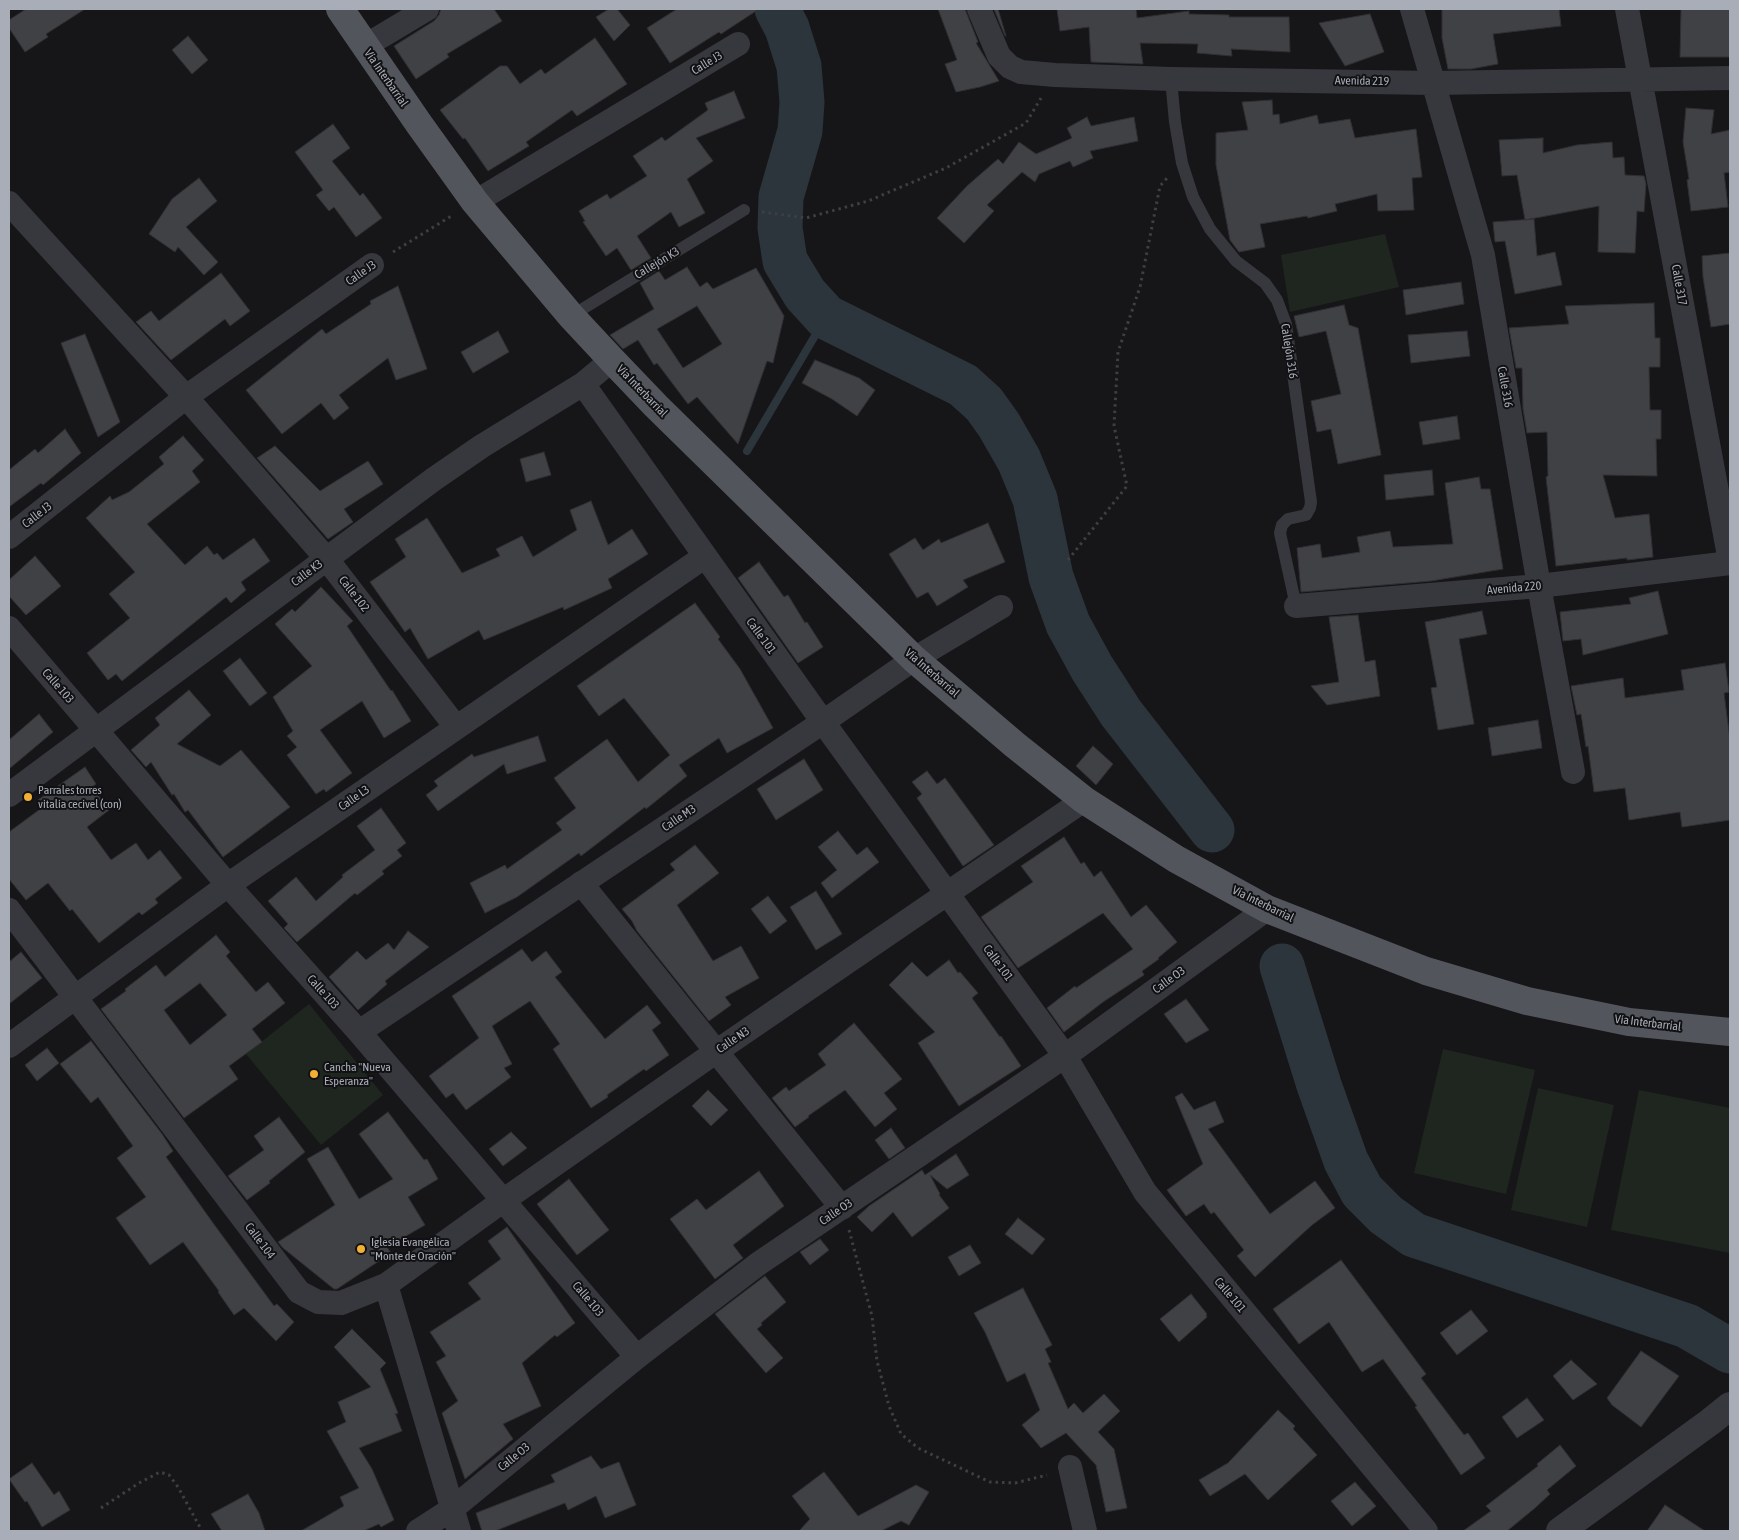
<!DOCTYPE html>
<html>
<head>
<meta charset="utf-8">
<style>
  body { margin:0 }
  #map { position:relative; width:1739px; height:1540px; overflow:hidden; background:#161618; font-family:"Asap Condensed",sans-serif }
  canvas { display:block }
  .frame { position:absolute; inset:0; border:10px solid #a8adb8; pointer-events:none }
</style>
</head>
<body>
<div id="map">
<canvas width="1739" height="1540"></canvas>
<div class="frame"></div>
</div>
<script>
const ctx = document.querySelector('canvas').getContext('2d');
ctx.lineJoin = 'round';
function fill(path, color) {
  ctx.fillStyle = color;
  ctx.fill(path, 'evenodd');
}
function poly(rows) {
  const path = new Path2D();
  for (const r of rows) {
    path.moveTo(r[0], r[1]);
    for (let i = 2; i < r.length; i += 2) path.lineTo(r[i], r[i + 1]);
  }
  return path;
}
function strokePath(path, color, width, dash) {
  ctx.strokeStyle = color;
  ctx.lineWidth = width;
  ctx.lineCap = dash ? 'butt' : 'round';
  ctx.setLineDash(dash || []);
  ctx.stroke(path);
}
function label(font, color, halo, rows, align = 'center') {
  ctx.font = font + ' "Asap Condensed",sans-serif';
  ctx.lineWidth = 4;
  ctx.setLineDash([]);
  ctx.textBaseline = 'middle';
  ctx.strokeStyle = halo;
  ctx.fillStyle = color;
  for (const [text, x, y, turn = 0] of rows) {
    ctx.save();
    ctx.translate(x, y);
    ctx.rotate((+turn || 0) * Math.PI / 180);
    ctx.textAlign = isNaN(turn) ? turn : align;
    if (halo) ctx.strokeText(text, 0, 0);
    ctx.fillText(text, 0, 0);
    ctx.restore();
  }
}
fill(poly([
  [1385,234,1399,287,1290,312,1281,255],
  [309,1004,383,1095,321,1145,246,1054],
  [1443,1049,1535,1070,1506,1194,1414,1173],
  [1538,1088,1614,1105,1587,1227,1511,1210],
  [1639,1090,1730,1108,1730,1253,1611,1230]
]), '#1e261f');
strokePath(poly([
  [747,451,826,317]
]), '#2c353c', 8);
strokePath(poly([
  [777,9,787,28,799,66,802,102,800,131,781,197,780,228,785,261,805,294,826,317,963,385,984,404,999,425,1019,460,1035,499,1051,577,1068,624,1092,668,1121,713,1212,830],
  [1282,966,1319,1085,1346,1161,1362,1191,1386,1215,1414,1235,1687,1326,1730,1351]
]), '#2c353c', 45);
const building = poly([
  [26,9,85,9,46,34,48,37,25,52,9,28,9,20,26,9],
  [441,9,494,9,502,21,447,54,449,57,416,79,394,46,434,21,439,15,441,9],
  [609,9,617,9,630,25,614,41,596,17,609,9],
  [677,9,759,9,721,34,719,32,670,63,647,28,677,9],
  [938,9,965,9,978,42,976,43,999,81,980,87,956,92,945,64,957,60,938,9],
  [994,9,998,9,1006,36,1005,36,994,9],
  [1057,9,1136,9,1137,18,1189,11,1189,14,1229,15,1229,17,1289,17,1290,52,1231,49,1232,56,1197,53,1198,44,1140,43,1143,64,1091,62,1089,27,1060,31,1057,9],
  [1442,9,1559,9,1561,26,1493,34,1498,64,1471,69,1448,69,1442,38,1442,9],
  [1681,9,1730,9,1730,57,1680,57,1681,9],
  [1370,14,1384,52,1345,66,1319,23,1370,14],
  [188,36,208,60,192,74,172,50,188,36],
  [595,38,627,84,577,116,572,110,526,142,529,146,488,171,465,138,463,139,440,110,500,66,507,66,520,84,541,69,545,74,595,38],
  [734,91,745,118,696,138,713,161,687,179,705,213,679,227,671,212,637,236,651,258,631,270,617,248,606,256,583,222,585,221,579,211,607,194,610,199,647,176,633,156,662,137,665,141,708,110,705,103,734,91],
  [1272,100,1273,115,1279,114,1280,124,1317,115,1319,124,1350,119,1355,138,1416,129,1422,177,1412,178,1414,210,1378,211,1377,194,1335,204,1337,211,1308,218,1307,216,1260,224,1265,247,1239,252,1230,240,1216,165,1216,133,1248,130,1242,102,1272,100],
  [1686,108,1714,110,1711,134,1730,130,1730,172,1724,173,1728,207,1691,211,1687,180,1689,179,1683,142,1686,108],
  [1087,117,1091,126,1134,117,1138,141,1090,151,1093,158,1073,167,1070,161,1039,174,1035,182,1022,172,987,205,994,211,964,243,937,218,967,186,998,159,1003,164,1019,142,1036,154,1072,138,1067,128,1087,117],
  [333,124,350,148,332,161,360,196,363,193,382,218,356,237,334,207,329,211,316,195,323,190,295,152,333,124],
  [1543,138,1543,153,1577,145,1612,142,1613,158,1624,157,1625,175,1644,176,1646,184,1644,212,1637,211,1635,253,1598,252,1599,206,1525,220,1517,175,1502,176,1499,140,1543,138],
  [199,178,217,201,186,227,218,262,204,275,178,247,175,252,149,234,172,199,199,178],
  [1534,219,1537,256,1555,252,1562,285,1515,294,1505,241,1495,242,1493,222,1534,219],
  [1730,253,1730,324,1711,327,1703,277,1702,256,1730,253],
  [687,267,700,287,707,282,713,289,756,268,784,316,773,363,767,361,738,444,697,397,688,404,657,363,654,365,638,340,623,349,610,335,654,309,640,283,659,271,665,280,687,267],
  [697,306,722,344,683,368,657,329,697,306],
  [221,273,250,311,230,326,225,319,171,360,136,322,151,311,159,321,221,273],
  [1461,282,1464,304,1406,315,1403,290,1461,282],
  [398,286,427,369,396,380,388,358,339,395,349,408,334,420,321,403,282,434,246,390,322,329,326,334,371,304,370,301,398,286],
  [1654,303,1655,338,1660,338,1660,367,1649,367,1650,410,1661,410,1661,439,1656,439,1657,476,1603,475,1615,518,1649,514,1653,557,1627,560,1627,558,1556,566,1546,477,1548,476,1547,432,1527,433,1523,409,1522,368,1516,368,1509,328,1569,324,1565,306,1654,303],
  [1344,305,1349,325,1358,328,1381,455,1338,464,1331,429,1317,432,1311,401,1341,394,1326,331,1299,337,1294,316,1344,305],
  [498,331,509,352,473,373,461,352,498,331],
  [1467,331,1470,356,1411,363,1408,335,1467,331],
  [85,334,120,422,98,437,61,343,85,334],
  [815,360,859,378,875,390,857,416,832,399,802,383,815,360],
  [1457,416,1460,439,1423,445,1419,422,1457,416],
  [65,429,81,453,43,485,41,483,9,507,9,470,35,449,38,453,65,429],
  [183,436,204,460,192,471,200,482,147,524,185,565,207,546,214,555,217,553,223,560,254,538,270,561,241,582,246,590,231,603,226,597,122,681,116,674,108,680,87,653,130,618,109,594,135,572,86,518,110,496,112,500,129,492,164,464,159,457,183,436],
  [275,446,320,491,368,461,383,484,344,509,353,522,328,539,257,458,275,446],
  [544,452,551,475,526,482,520,459,544,452],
  [1432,470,1434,495,1386,500,1384,475,1432,470],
  [1479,477,1481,489,1490,489,1503,569,1431,581,1301,592,1297,548,1320,544,1322,558,1360,552,1357,537,1390,531,1393,547,1453,544,1445,483,1479,477],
  [591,501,608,545,632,529,648,554,608,579,612,588,564,610,563,607,484,640,479,630,428,659,410,628,405,632,370,582,406,557,395,539,427,518,462,573,500,556,496,549,522,536,533,557,577,530,570,510,591,501],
  [988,523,1005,562,963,580,968,587,937,606,928,592,917,598,889,554,915,538,923,550,939,539,941,543,988,523],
  [35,556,61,586,26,615,9,596,9,580,35,556],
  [759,562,784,597,788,595,805,623,807,622,823,647,798,663,738,578,759,562],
  [321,587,353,621,347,626,391,691,392,690,411,721,384,738,362,701,327,725,320,730,352,773,326,792,324,789,316,794,287,755,297,747,287,736,293,731,273,697,312,666,275,624,292,609,295,612,321,587],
  [1658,591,1668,634,1583,655,1581,639,1563,641,1560,612,1631,604,1629,598,1658,591],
  [695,603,720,637,718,639,740,669,773,728,727,753,719,738,679,765,687,776,646,809,645,807,581,856,579,853,517,897,485,913,470,883,505,865,507,869,562,830,556,823,576,808,554,778,607,739,638,782,670,755,624,698,599,716,577,686,695,603],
  [1482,611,1487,634,1459,639,1474,724,1438,730,1431,688,1437,687,1425,622,1482,611],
  [1358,615,1365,662,1375,660,1380,696,1327,705,1311,686,1339,682,1329,617,1358,615],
  [240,658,267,693,250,706,223,671,240,658],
  [1725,663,1729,692,1724,693,1730,740,1730,820,1682,827,1680,812,1629,820,1625,788,1594,792,1588,746,1586,747,1581,714,1577,715,1571,686,1623,678,1625,698,1684,690,1681,670,1725,663],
  [189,690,211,715,177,744,220,766,241,750,290,807,223,857,188,810,185,812,174,794,172,795,151,762,146,767,131,750,160,725,155,718,189,690],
  [39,714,53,732,9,769,9,740,39,714],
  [1538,720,1542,748,1492,756,1488,728,1538,720],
  [538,736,546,761,507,774,504,764,438,811,426,795,438,786,434,781,472,754,474,757,538,736],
  [1093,746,1113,764,1096,785,1076,766,1093,746],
  [804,759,823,790,776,820,757,789,804,759],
  [85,767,96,784,92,787,109,810,87,827,111,860,136,843,148,860,160,850,182,878,155,899,158,903,142,915,139,912,99,943,72,909,70,911,48,883,26,900,9,879,9,832,43,807,38,800,85,767],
  [927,771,937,784,945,778,994,845,963,866,917,798,922,794,912,782,927,771],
  [381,808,406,843,397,850,402,856,382,871,384,874,357,895,355,893,297,942,284,928,288,924,268,901,296,877,316,901,343,877,342,875,375,850,357,826,381,808],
  [838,831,857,855,867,847,879,862,832,898,821,883,837,870,818,847,838,831],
  [1064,837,1081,864,1084,862,1094,877,1101,871,1131,917,1146,905,1177,942,1158,958,1159,959,1142,971,1144,975,1103,1002,1064,1032,1047,1008,1075,986,1076,988,1133,949,1103,913,1018,968,981,917,1033,882,1021,866,1064,837],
  [695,845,719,873,677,905,713,961,741,946,759,978,725,997,731,1005,709,1021,637,931,632,921,622,909,675,870,670,864,695,845],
  [816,891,842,934,816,950,790,907,816,891],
  [768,896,787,921,770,934,751,909,768,896],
  [408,931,429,947,385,981,387,984,358,1010,329,977,357,951,366,960,388,943,394,950,408,931],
  [216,935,230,952,226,956,256,992,268,982,285,1003,252,1029,262,1042,229,1066,238,1079,184,1118,101,1009,126,991,125,989,156,965,165,977,216,935],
  [200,983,227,1015,190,1045,164,1010,200,983],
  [522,949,532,962,546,951,562,972,555,977,605,1039,647,1005,661,1023,652,1030,669,1055,646,1071,644,1069,607,1095,608,1097,591,1108,553,1049,560,1044,530,1001,492,1026,512,1064,504,1068,511,1077,466,1110,453,1093,446,1098,429,1076,479,1038,452,996,522,949],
  [21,952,42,978,9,1004,9,962,21,952],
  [949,960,958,973,960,972,978,993,972,998,1000,1037,1001,1036,1021,1066,959,1106,918,1043,935,1032,889,985,912,962,927,977,949,960],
  [1186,999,1209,1030,1186,1043,1164,1014,1186,999],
  [854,1023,902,1079,884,1093,897,1109,875,1127,845,1090,808,1116,809,1117,795,1127,772,1098,786,1087,789,1091,826,1065,818,1054,854,1023],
  [91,1041,162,1134,173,1151,166,1157,213,1223,274,1306,277,1304,294,1322,276,1341,244,1308,234,1315,218,1292,219,1291,183,1242,150,1265,116,1218,146,1197,117,1158,133,1146,98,1097,91,1103,60,1064,91,1041],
  [47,1048,59,1063,37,1081,25,1065,47,1048],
  [708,1090,728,1110,711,1126,692,1106,708,1090],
  [1182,1093,1194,1110,1215,1101,1224,1122,1208,1129,1270,1214,1315,1181,1335,1208,1312,1225,1255,1277,1237,1256,1244,1250,1214,1212,1211,1214,1204,1204,1186,1216,1167,1190,1203,1164,1175,1097,1182,1093],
  [388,1112,424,1160,427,1159,438,1179,408,1197,425,1225,387,1247,391,1253,337,1289,334,1289,283,1248,278,1242,335,1205,307,1159,328,1147,359,1199,393,1179,359,1134,388,1112],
  [279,1117,305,1152,269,1181,270,1183,247,1200,228,1176,264,1150,254,1136,279,1117],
  [891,1128,905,1148,889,1159,875,1140,891,1128],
  [511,1132,527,1148,503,1166,489,1149,511,1132],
  [956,1154,969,1175,947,1189,930,1175,940,1194,939,1195,949,1208,912,1237,893,1212,872,1232,857,1217,869,1206,922,1170,925,1175,956,1154],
  [759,1171,784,1206,733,1245,743,1258,715,1279,670,1219,697,1199,706,1210,759,1171],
  [569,1179,609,1230,577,1255,537,1204,569,1179],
  [1018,1218,1045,1239,1032,1255,1005,1234,1018,1218],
  [507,1227,575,1323,557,1337,555,1335,522,1363,541,1406,503,1424,513,1439,465,1479,442,1413,458,1401,436,1362,446,1356,430,1332,481,1299,468,1283,501,1259,488,1241,507,1227],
  [820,1239,829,1250,810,1265,800,1252,820,1239],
  [970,1245,981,1263,959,1276,948,1257,970,1245],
  [1341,1260,1426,1374,1421,1378,1464,1435,1468,1433,1485,1458,1461,1475,1415,1407,1417,1406,1383,1359,1362,1372,1329,1322,1299,1344,1273,1309,1341,1260],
  [765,1276,786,1302,761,1323,762,1325,757,1329,783,1358,766,1373,715,1314,765,1276],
  [1023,1288,1052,1345,1045,1349,1051,1362,1048,1363,1068,1409,1074,1403,1083,1413,1104,1394,1120,1411,1098,1432,1114,1449,1127,1508,1106,1512,1096,1465,1066,1433,1041,1448,1022,1425,1040,1410,1025,1373,1007,1382,985,1332,974,1313,1023,1288],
  [1191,1294,1207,1314,1206,1315,1207,1317,1179,1342,1160,1319,1191,1294],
  [1471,1310,1488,1331,1457,1355,1440,1333,1471,1310],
  [352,1329,386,1363,380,1369,398,1413,396,1414,395,1413,402,1431,359,1448,372,1469,394,1520,381,1527,379,1524,363,1531,301,1531,344,1506,340,1497,359,1488,327,1431,346,1422,338,1402,371,1387,334,1347,352,1329],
  [1641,1351,1679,1376,1641,1427,1612,1405,1607,1398,1641,1351],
  [1571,1360,1597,1384,1573,1400,1553,1376,1571,1360],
  [1527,1398,1544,1420,1517,1438,1502,1417,1527,1398],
  [1278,1410,1295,1426,1293,1429,1317,1455,1268,1500,1245,1474,1210,1496,1199,1480,1228,1463,1278,1410],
  [1560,1445,1576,1466,1547,1490,1550,1494,1535,1508,1507,1531,1463,1531,1491,1511,1486,1506,1538,1466,1537,1464,1560,1445],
  [591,1456,601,1469,619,1462,636,1505,605,1518,596,1496,568,1510,565,1503,495,1531,482,1531,476,1513,555,1482,551,1475,591,1456],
  [32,1463,54,1495,59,1491,70,1510,42,1527,27,1501,25,1502,9,1479,32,1463],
  [824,1472,858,1516,916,1485,929,1492,909,1525,901,1521,881,1531,799,1531,810,1519,792,1496,824,1472],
  [1355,1482,1376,1506,1352,1526,1331,1501,1355,1482],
  [248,1494,259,1513,265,1531,222,1531,211,1514,248,1494],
  [1665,1505,1705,1531,1647,1531,1665,1505]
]);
fill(building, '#404145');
strokePath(building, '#303034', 1);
strokePath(poly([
  [762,212,806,218,868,201,946,168,1026,123,1041,98],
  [393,252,453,215],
  [1068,560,1127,486,1114,426,1118,352,1140,287,1160,186,1168,177],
  [849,1230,872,1316,877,1361,889,1406,901,1434,918,1448,990,1482,1015,1483,1047,1475],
  [101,1508,139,1483,160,1472,169,1475,178,1487,202,1531]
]), '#3d3f44', 3, [2.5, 4]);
strokePath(poly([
  [1171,79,1175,122,1182,163,1193,197,1210,229,1236,261,1265,283,1277,300,1286,324,1311,502,1310,508,1306,515,1288,519,1282,525,1280,533,1296,606],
  [571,316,744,210]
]), '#37383d', 12);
strokePath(poly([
  [979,9,999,56,1010,67,1021,72,1055,75,1171,79,1434,83,1730,78],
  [1412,9,1483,255,1539,586,1573,772],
  [1627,9,1730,561],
  [365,46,427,9],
  [475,202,738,44],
  [9,203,186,397,326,558,456,727],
  [583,384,823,722,1065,1056,1145,1192,1426,1531],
  [9,537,186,397,372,265],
  [1296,606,1539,586,1730,563],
  [9,628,228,885,359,1032,637,1357],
  [9,795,434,479,482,446,583,384,612,360],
  [581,883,842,1208],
  [9,910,299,1292,318,1302,341,1303,386,1285,459,1531],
  [359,1032,823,722,914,659,1001,607],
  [9,1046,228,885,704,557],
  [386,1285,504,1200,717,1051,1084,800],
  [1070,1467,1085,1531],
  [418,1531,452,1509,637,1357,758,1264,1065,1056,1267,909]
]), '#37383d', 24);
strokePath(poly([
  [1560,1531,1710,1422,1730,1406]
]), '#37383d', 28);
strokePath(poly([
  [340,9,419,124,475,202,571,316,612,360,656,406,914,659,1015,745,1084,800,1176,859,1267,909,1426,971,1527,1001,1629,1022,1730,1032]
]), '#53555c', 28);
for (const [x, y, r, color] of [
  [28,797,5,"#f2b134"],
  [314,1074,5,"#f2b134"],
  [361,1249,5,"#f2b134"]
]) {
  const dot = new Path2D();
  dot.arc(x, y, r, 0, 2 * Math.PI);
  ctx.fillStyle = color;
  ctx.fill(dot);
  strokePath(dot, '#111113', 2);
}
label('12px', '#a8adb8', '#111113', [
  ["Calle J3",707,63,-31],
  ["Vía Interbarrial",386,78,55],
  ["Avenida 219",1362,81,1],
  ["Callejón K3",657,263,-31],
  ["Calle J3",361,273,-35],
  ["Calle 317",1679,285,80],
  ["Callejón 316",1289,351,81],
  ["Calle 316",1505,387,80],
  ["Vía Interbarrial",642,391,46],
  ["Calle J3",37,515,-38],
  ["Calle K3",307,573,-37],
  ["Avenida 220",1514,588,-5],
  ["Calle 102",354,594,52],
  ["Calle 101",761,636,54],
  ["Vía Interbarrial",932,673,41],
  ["Calle 103",58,686,49],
  ["Calle L3",354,798,-35],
  ["Calle M3",679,818,-34],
  ["Vía Interbarrial",1263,904,26],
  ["Calle 101",998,963,54],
  ["Calle O3",1169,980,-36],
  ["Calle 103",323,992,48],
  ["Vía Interbarrial",1648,1023,7],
  ["Calle N3",733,1040,-34],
  ["Calle O3",836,1212,-34],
  ["Calle 104",260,1241,53],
  ["Calle 101",1230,1295,50],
  ["Calle 103",588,1299,50],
  ["Calle O3",514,1457,-39]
]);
label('12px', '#a8adb8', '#111113', [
  ["Parrales torres",38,790],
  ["vitalia cecivel (con)",38,804],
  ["Cancha \"Nueva",324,1067],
  ["Esperanza\"",324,1081],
  ["Iglesia Evangélica",371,1242],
  ["\"Monte de Oración\"",371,1256]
], 'left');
</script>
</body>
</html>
